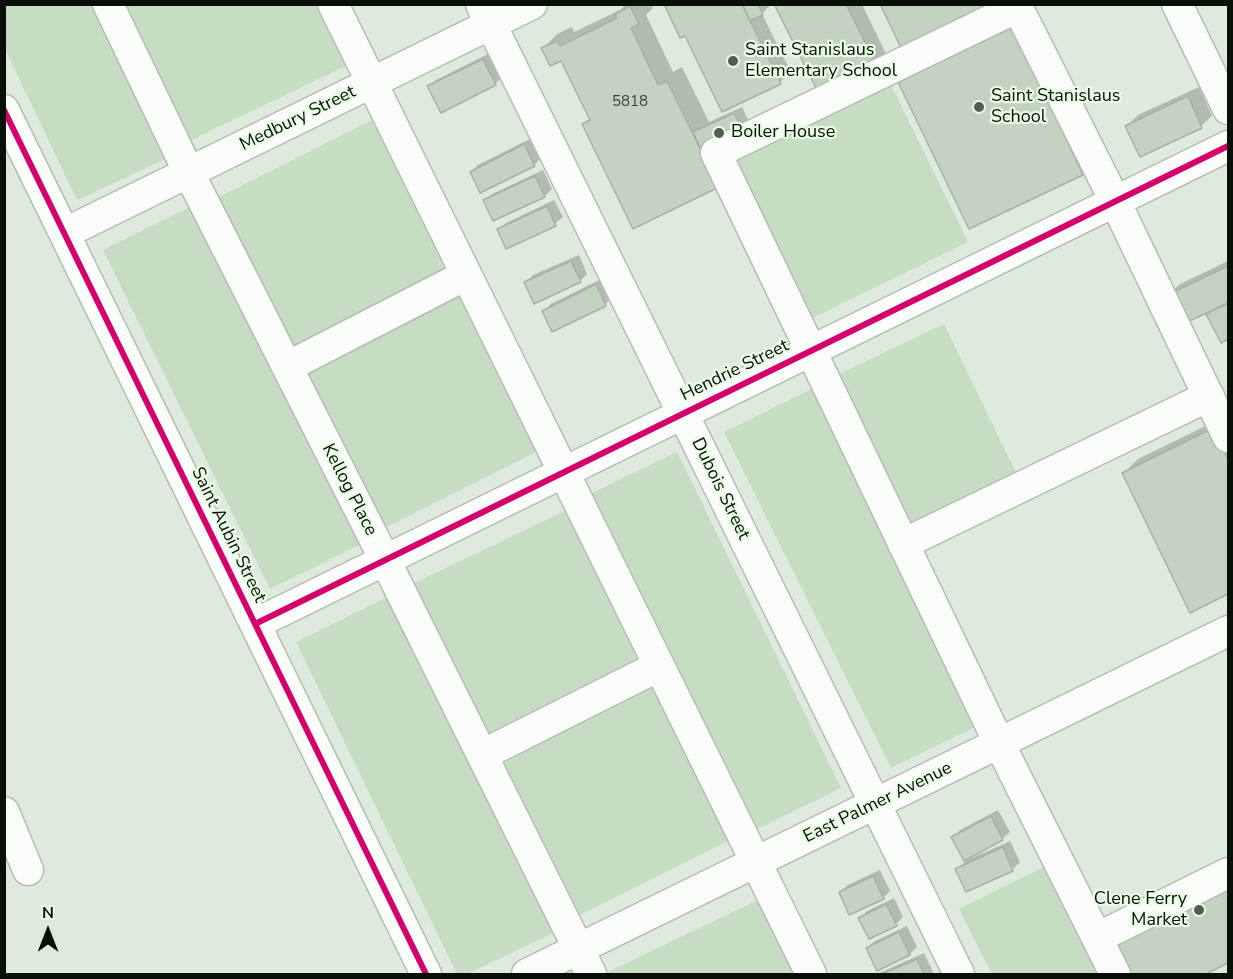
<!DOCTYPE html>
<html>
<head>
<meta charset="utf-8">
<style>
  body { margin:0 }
  #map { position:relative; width:1233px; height:979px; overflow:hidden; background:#deeadd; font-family:"Nunito Sans",sans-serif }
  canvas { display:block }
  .frame { position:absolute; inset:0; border:6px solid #091008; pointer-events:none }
  .north { position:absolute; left:18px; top:901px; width:60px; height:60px; -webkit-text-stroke:4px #e8fde4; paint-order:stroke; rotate:0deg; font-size:16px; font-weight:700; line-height:24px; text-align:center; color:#091008 }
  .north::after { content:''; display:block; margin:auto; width:21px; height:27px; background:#091008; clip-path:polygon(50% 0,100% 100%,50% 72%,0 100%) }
</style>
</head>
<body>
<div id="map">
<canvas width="1233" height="979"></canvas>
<div class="frame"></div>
<div class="north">N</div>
</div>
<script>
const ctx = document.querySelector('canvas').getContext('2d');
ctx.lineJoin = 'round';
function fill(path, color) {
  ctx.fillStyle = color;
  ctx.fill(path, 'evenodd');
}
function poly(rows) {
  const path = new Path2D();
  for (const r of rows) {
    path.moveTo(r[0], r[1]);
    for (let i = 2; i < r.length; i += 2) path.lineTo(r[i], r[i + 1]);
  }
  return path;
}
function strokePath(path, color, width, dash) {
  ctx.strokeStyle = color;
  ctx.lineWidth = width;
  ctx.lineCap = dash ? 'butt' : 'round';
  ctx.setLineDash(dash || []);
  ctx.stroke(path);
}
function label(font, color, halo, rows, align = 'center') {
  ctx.font = font + ' "Nunito Sans",sans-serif';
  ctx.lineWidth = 4.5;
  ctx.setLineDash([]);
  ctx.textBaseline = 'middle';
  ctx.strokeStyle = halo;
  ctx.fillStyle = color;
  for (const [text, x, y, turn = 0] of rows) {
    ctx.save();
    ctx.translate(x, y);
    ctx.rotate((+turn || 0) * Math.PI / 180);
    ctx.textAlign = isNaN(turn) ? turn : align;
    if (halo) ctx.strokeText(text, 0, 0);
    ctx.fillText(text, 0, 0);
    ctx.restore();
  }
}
fill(poly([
  [5,5,95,5,170,157,77,200,5,49],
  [123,5,323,5,352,63,189,141],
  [890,83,968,242,808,320,729,161],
  [378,117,455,270,292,352,215,199],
  [196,204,363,543,270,589,103,250],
  [462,290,542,449,379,531,298,372],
  [944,324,1019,479,906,533,831,378],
  [814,388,981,724,891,768,724,432],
  [677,452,841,788,751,832,586,496],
  [569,509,645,667,484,744,408,586],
  [392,595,555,932,467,974,457,974,296,642],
  [650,682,730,840,572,919,493,761],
  [1048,865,1103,974,992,974,959,909],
  [764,897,802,974,604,974]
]), '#c6dcc3');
fill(poly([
  [626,4,651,4,653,8,646,15,673,72,682,67,709,122,742,107,751,126,744,133,733,171,583,125,591,117,562,59,543,49,557,34,572,27,574,32,620,10],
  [666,4,771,4,762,14,791,72,780,82,685,34],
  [776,4,862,4,886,54,876,64],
  [1027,14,1096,159,1082,173,900,82,914,68],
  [490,53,502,77,495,84,441,111,429,87,436,80],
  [1199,87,1212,116,1201,126,1127,126,1138,115],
  [532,138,541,158,534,165,471,172,478,165],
  [543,170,552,189,545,196,494,219,485,201,492,194],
  [554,200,563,217,555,224,507,247,499,230,506,223],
  [579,255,587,274,580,281,526,283,533,275],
  [1228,261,1228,337,1222,341,1207,312,1169,295,1180,284],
  [603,278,612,297,605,305,544,311,551,304],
  [1228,415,1228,592,1191,611,1124,473,1138,459],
  [998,810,1010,832,1002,839,971,856,972,858,1010,841,1020,862,1012,870,967,890,957,869,966,861,953,837,960,830],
  [880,870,890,891,883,898,840,892,848,885],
  [1228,880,1228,961,1202,974,1127,974],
  [894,898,903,917,896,924,860,918,867,911],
  [907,926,917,947,910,954,877,969,867,948,875,941],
  [924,953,933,972,931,974,877,974]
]), '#0003');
const building = poly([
  [664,4,742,4,781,84,722,112,685,36,680,38,664,4],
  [742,4,762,4,759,6,763,15,750,21,742,4],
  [774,4,846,4,877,66,819,94,774,4],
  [880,4,998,4,902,50,880,4],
  [630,6,639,24,631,28,658,85,667,81,719,187,633,229,582,124,590,120,561,61,550,66,541,48,557,41,560,46,617,18,615,14,630,6],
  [1013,27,1083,175,969,229,898,82,1013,27],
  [483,59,496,85,441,113,427,86,483,59],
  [1188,96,1202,128,1140,157,1125,126,1188,96],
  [734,113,745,134,703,154,693,132,734,113],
  [524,144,535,166,480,193,470,172,524,144],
  [535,176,545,197,493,221,483,200,535,176],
  [547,206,556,226,506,249,497,229,547,206],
  [571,261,581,282,534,304,524,282,571,261],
  [1228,266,1228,303,1181,325,1167,295,1228,266],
  [596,284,606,306,552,332,542,311,596,284],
  [1228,303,1228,339,1221,343,1206,314,1228,303],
  [1213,428,1228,459,1228,594,1190,613,1122,473,1213,428],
  [991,816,1003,840,964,861,951,837,991,816],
  [1003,847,1013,871,966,892,955,869,1003,847],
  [873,876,884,899,849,915,839,892,873,876],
  [1228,881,1228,963,1206,974,1126,974,1109,940,1228,881],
  [886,904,897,926,869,939,858,918,886,904],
  [899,932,910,955,877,971,866,948,899,932],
  [917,959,924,974,882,974,917,959]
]);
fill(building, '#c3d2c1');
strokePath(building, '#a8b1a7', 1.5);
const minor = poly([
  [108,4,189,173,385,560,591,974],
  [333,4,811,974],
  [481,4,959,974],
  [1016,4,1115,201,1228,437],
  [1177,4,1228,109],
  [1018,7,716,153,999,743,1115,974],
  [4,110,426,974],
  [65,233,532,4],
  [287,367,466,275],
  [903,544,1209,396],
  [255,624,1228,146],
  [482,755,659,666],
  [4,812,28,870],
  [1097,938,1228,873],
  [527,974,1228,631]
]);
strokePath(minor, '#b4bdb2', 33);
strokePath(minor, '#fafcfa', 30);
strokePath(poly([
  [4,110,426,974],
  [255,624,1228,146]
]), '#d6006c', 6);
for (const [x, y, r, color] of [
  [733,61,6,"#545c53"],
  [979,107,6,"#545c53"],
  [719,133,6,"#545c53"],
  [1199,910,6,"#545c53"]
]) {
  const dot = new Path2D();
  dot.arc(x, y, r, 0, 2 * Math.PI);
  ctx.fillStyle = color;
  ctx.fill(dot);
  strokePath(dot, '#e8fde4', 2);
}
label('15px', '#3a4238', null, [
  ["5818",630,102]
]);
label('18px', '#091008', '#e8fde4', [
  ["Saint Stanislaus",745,51],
  ["Elementary School",745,72],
  ["Saint Stanislaus",991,97],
  ["School",991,118],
  ["Boiler House",731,133],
  ["Clene Ferry",1187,900,"right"],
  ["Market",1187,921,"right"]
], 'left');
label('18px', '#091008', '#e8fde4', [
  ["Medbury Street",298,119,-26],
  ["Hendrie Street",735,371,-26],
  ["Dubois Street",720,489,64],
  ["Kellog Place",349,490,63],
  ["Saint Aubin Street",228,535,64],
  ["East Palmer Avenue",878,803,-26]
]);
</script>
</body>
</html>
